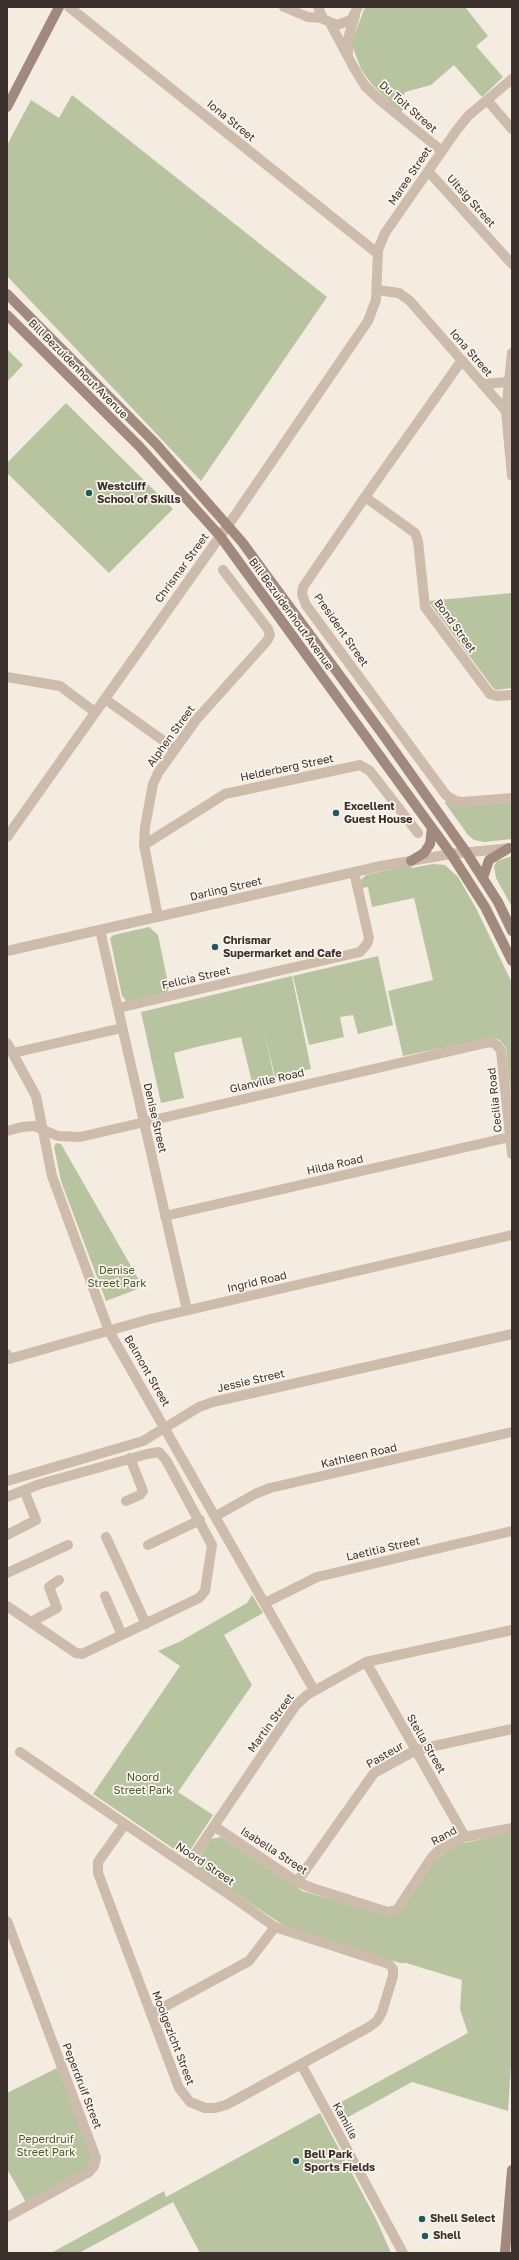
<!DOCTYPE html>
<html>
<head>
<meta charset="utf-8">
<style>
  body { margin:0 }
  #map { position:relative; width:519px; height:2260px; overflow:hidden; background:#f4ebe1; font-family:"Golos Text",sans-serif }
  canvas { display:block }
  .frame { position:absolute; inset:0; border:8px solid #3b302b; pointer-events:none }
</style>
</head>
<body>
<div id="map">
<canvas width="519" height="2260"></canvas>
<div class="frame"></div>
</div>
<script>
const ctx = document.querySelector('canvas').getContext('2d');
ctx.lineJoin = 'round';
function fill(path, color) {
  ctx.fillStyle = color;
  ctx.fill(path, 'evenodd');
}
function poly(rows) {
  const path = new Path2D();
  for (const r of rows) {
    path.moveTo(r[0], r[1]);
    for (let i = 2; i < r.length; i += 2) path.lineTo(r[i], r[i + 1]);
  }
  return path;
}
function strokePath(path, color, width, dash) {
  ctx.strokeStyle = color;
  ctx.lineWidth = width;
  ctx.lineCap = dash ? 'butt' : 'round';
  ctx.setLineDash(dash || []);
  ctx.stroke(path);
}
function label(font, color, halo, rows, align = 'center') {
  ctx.font = font + ' "Golos Text",sans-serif';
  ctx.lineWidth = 3.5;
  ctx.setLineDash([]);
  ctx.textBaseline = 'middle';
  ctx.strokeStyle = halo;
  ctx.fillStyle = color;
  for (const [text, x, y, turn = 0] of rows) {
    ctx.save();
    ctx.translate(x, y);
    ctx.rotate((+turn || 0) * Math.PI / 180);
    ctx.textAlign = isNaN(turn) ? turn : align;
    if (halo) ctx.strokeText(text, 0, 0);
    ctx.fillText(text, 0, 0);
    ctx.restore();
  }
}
fill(poly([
  [365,7,465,7,488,36,476,46,503,77,482,97,454,65,431,85,405,92,400,103,404,109,400,113,370,82,361,69,353,48,353,39],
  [72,95,327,297,201,481,7,276,7,145,31,100,59,118],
  [7,349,23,365,7,382],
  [66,403,173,509,109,573,7,473,7,463],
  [512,593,512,688,497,690,494,689,428,601],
  [446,801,512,802,512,839,484,842,474,840,468,835,445,803],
  [512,856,512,907,496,878,494,866,497,861],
  [433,864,445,865,458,877,477,910,512,983,512,1108,506,1048,500,1040,492,1038,403,1056,388,991,433,980,414,898,372,907,368,887,362,888,360,881,366,875,410,865,412,868],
  [149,927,158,935,169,988,167,992,127,1002,122,996,110,938,114,935],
  [378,956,393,1025,358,1034,353,1015,340,1017,344,1037,309,1045,293,976],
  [292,976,311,1069,275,1077,265,1035,274,1077,252,1082,241,1037,196,1047,174,1053,184,1098,161,1103,141,1012],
  [56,1143,61,1144,143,1287,106,1301,61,1181,54,1147],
  [252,1595,263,1613,224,1635,252,1685,178,1792,213,1815,189,1852,180,1853,93,1794,180,1666,158,1651,179,1642,247,1603],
  [512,1832,512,2050,508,2111,412,2082,341,2121,338,2119,332,2107,468,2033,460,2009,462,1980,406,1963,400,1963,286,1927,199,1869,197,1861,211,1839,221,1837,302,1891,387,1915,435,1860,448,1850,461,1844],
  [59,2067,91,2154,91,2162,86,2169,26,2202,7,2169,7,2093],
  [320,2113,377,2221,391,2253,200,2253,173,2202,79,2253,51,2253,164,2191,166,2197]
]), '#b8c4a0');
strokePath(poly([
  [69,7,377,253],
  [284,7,308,17,322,18],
  [318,7,323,19,337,25,351,20,358,7],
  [330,23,354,68,365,86,382,102,442,151],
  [348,53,348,39,355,16],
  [487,100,512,129],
  [428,171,512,264],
  [377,290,399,293,410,301,506,411],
  [512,353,506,411,512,476],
  [462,360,365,497,303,587,302,594,306,605,446,795,455,801,462,802,512,798],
  [482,384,508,382],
  [365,497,415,533,418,541,425,607,490,694,497,696,512,695],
  [7,677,60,686,95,712],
  [105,699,175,749],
  [7,837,238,511,368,321,376,300,378,250,385,233,456,131,468,116,512,79],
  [144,845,225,794,360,765,370,771,418,833],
  [158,917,144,845,145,827,153,784,158,773,196,720,267,641,270,635,268,629,223,570],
  [100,930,187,1310],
  [7,951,381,866,451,854],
  [118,1008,360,952,367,944,369,938,354,872],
  [7,1043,36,1096,52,1176,109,1331,314,1690],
  [13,1053,122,1028],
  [7,1131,22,1127,34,1126,58,1136,80,1137,490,1042,497,1045,501,1051,512,1154],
  [165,1216,510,1137],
  [7,1354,9,1359,150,1319,512,1235],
  [7,1481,143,1441,199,1407,213,1402,512,1334],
  [7,1497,40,1484,147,1454,159,1452,166,1460,212,1545,205,1591,199,1598,82,1654,76,1653,7,1606],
  [126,1501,140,1495,143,1491,130,1458],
  [216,1516,255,1494,270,1488,512,1432],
  [7,1535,36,1520,24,1490],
  [106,1537,146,1624],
  [148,1545,200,1520],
  [7,1573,68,1545],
  [105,1596,122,1635],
  [265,1603,317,1577,512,1531],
  [31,1622,57,1608,49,1587,59,1580],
  [366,1662,465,1837],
  [20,1752,125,1824,187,1866,227,1893,275,1927,389,1964,393,1969,393,1976,382,2012,377,2021,369,2027,226,2105,215,2108,205,2108,190,2102,179,2088,98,1873,98,1862,125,1824],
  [214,1826,297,1882,312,1888,388,1912,396,1910,399,1907,432,1857,439,1850,465,1837,512,1828],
  [187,1866,296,1705,307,1695,366,1662,512,1630],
  [297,1882,374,1773,416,1750,512,1729],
  [7,1921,96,2158,94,2166,89,2172,7,2217],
  [151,2014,249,1961,275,1927],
  [301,2064,403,2253]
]), '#cdbbac', 10);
strokePath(poly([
  [451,854,511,848]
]), '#cdbbac', 10);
strokePath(poly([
  [7,107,59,7],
  [7,294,156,444,242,542,384,736,466,852,498,902,512,931],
  [7,315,139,446,220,536,451,854,485,907,512,961],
  [411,861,424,853,430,844,432,828],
  [483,878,489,860,509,848],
  [505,2253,512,2170]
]), '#a18a7d', 10);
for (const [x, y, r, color] of [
  [89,493,4,"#1f5a5e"],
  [336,813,4,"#1f5a5e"],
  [215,947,4,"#1f5a5e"],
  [296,2161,4,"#1f5a5e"],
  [422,2219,4,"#1f5a5e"],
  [425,2236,4,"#1f5a5e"]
]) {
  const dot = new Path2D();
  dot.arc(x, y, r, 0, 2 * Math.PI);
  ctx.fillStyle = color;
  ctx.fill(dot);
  strokePath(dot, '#fbf5ee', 1.5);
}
label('11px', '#3b302b', '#fbf5ee', [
  ["Du Toit Street",408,107,41],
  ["Iona Street",231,121,39],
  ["Maree Street",410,176,-56],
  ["Uitsig Street",471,201,48],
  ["Iona Street",471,353,49],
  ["Bill Bezuidenhout Avenue",78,369,45],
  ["Chrismar Street",182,568,-54],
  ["Bill Bezuidenhout Avenue",291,614,54],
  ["Bond Street",455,626,54],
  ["President Street",341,630,55],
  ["Alphen Street",171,736,-54],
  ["Helderberg Street",287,768,-12],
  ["Darling Street",226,889,-13],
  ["Felicia Street",196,978,-13],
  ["Glanville Road",267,1081,-13],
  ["Cecilia Road",495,1100,-96],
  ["Denise Street",155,1118,77],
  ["Hilda Road",335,1165,-13],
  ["Ingrid Road",257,1282,-13],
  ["Belmont Street",147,1371,60],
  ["Jessie Street",251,1381,-13],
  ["Kathleen Road",359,1456,-13],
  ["Laetitia Street",383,1549,-13],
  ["Martin Street",271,1723,-54],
  ["Stella Street",426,1744,60],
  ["Pasteur",385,1755,-30],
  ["Rand",444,1836,-29],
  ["Isabella Street",274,1851,33],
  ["Noord Street",205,1864,34],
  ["Mooigezicht Street",173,2038,69],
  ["Peperdruif Street",82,2086,69],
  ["Kamille",345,2121,62]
]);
label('bold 11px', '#3b302b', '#fbf5ee', [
  ["Westcliff",97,487],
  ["School of Skills",97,500],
  ["Excellent",344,807],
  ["Guest House",344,820],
  ["Chrismar",223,941],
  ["Supermarket and Cafe",223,954],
  ["Bell Park",304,2155],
  ["Sports Fields",304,2168],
  ["Shell Select",430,2219],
  ["Shell",433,2236]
], 'left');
label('11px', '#4a5a2e', '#fbf5ee', [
  ["Denise",117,1271],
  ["Street Park",117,1284],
  ["Noord",143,1778],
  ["Street Park",143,1791],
  ["Peperdruif",46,2140],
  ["Street Park",46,2153]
]);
</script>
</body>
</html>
